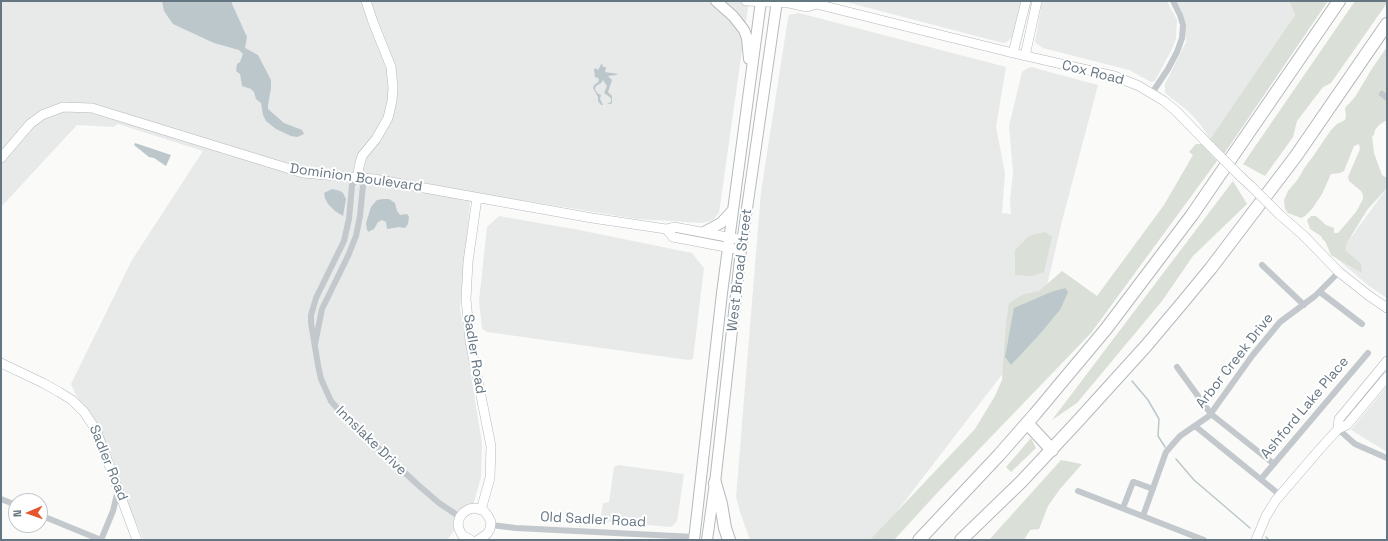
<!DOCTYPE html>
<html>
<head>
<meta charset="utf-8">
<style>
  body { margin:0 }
  #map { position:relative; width:1388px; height:541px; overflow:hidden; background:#fafaf8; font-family:"Space Grotesk",sans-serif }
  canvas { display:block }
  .frame { position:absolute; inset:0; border:2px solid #657683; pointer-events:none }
  .north { position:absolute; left:8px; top:493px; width:40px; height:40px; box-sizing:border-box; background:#fff; border:1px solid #c1c8cd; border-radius:50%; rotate:268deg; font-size:11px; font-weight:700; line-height:16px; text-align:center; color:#657683 }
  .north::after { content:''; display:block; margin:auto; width:14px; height:18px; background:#e4572e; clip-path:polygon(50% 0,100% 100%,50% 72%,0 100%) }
</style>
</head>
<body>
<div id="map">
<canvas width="1388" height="541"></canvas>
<div class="frame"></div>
<div class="north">N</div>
</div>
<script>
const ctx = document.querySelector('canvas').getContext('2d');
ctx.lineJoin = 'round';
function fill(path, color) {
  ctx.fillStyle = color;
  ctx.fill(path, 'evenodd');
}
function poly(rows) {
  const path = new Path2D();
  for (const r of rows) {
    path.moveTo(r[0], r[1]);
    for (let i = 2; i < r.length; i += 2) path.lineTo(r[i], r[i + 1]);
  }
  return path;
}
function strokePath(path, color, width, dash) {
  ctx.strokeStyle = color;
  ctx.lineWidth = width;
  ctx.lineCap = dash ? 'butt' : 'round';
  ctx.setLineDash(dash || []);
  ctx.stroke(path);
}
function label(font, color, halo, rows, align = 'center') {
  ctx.font = font + ' "Space Grotesk",sans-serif';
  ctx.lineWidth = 4;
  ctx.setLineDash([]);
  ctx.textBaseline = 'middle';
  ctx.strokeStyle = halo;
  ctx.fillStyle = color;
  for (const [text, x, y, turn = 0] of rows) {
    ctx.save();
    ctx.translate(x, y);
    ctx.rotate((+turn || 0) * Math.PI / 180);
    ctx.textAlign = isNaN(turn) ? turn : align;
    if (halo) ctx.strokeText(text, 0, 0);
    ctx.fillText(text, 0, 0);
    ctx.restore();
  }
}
fill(poly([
  [1,1,749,1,719,213,713,220,702,223,637,219,471,192,460,308,482,443,481,477,473,506,447,540,144,540,71,384,132,260,203,151,118,124,113,127,77,125,1,207],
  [842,1,1021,1,1012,37,1007,42,1003,43],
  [1042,1,1167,1,1177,20,1176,38,1173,47,1155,81,1151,82,1129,70,1043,48,1037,44,1035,42],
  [1176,1,1289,1,1295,15,1210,139,1200,124,1188,111,1165,93,1165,84,1186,42,1184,21,1182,12],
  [799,13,1006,67,996,127,1005,173,1002,213,1011,214,1010,200,1013,172,1009,126,1022,72,1026,69,1031,67,1098,85,1062,221,1037,329,875,540,750,540,740,512,736,497,761,192,788,18,789,15],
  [1387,188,1387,298,1369,286,1336,258],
  [499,216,579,230,692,253,704,268,693,359,688,360,487,332,482,329,479,301,487,227],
  [1387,386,1387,452,1351,430],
  [618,465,684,474,677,521,671,527,600,521,603,503,609,502,614,467]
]), '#e8e9e9');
fill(poly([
  [1289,1,1328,1,1224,154,1210,139,1295,15],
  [1355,1,1387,1,1387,3,1331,83,1323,87,1297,121,1293,137,1265,176,1243,164],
  [1387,47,1387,120,1379,125,1375,130,1374,135,1372,136,1374,153,1382,175,1387,178,1387,188,1367,210,1347,243,1345,250,1361,264,1362,273,1331,255,1325,241,1323,240,1321,236,1310,229,1307,220,1311,216,1316,216,1326,225,1334,228,1334,233,1338,233,1356,212,1363,199,1363,195,1361,191,1349,181,1348,177,1360,149,1359,144,1354,146,1344,171,1340,173,1331,174,1322,194,1312,209,1305,216,1301,218,1288,213,1285,209,1284,200,1288,191,1298,179,1305,167,1314,155,1331,130,1337,124,1345,120,1346,116,1345,108,1355,97,1373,67],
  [1196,144,1202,144,1217,161,1091,333,938,492,894,540,870,540,975,429,995,396,1002,380,1006,323,1009,303,1022,295,1039,291,1062,271,1097,296,1164,205,1193,155,1189,152],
  [1065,288,1060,310,1041,333,1011,364,1023,304],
  [1233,181,1247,204,1193,256,1162,301,1077,403,1052,420],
  [1045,232,1052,237,1044,272,1032,276,1015,275,1015,250,1029,236],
  [1031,438,1036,448,1011,472,1006,467],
  [1061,460,1082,464,1060,489,1048,506,1039,529,1030,530,1024,540,989,540]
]), '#dadfd7');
fill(poly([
  [162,1,232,1,232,4,247,37,245,48,258,55,271,80,271,88,268,105,268,109,284,123,302,130,304,134,297,137,291,136,276,129,266,121,263,115,261,103,256,99,254,92,251,89,242,86,240,74,236,71,237,64,240,62,243,54,239,50,214,43,173,24,164,11],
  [602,63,603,67,606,67,605,72,618,74,616,75,608,76,612,80,608,92,612,96,612,103,611,104,607,104,611,102,611,98,604,93,607,86,603,80,601,83,596,86,595,89,597,93,601,95,600,99,603,105,601,105,598,101,598,97,593,88,594,85,598,82,599,80,598,78,595,77,594,70,595,68,598,70],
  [135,143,171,155,166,166,154,158,149,157,134,145],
  [332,189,340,191,343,193,346,199,343,216,335,211,328,204,325,198,324,193],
  [383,199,389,199,395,203,397,211,400,215,407,214,409,217,408,224,405,228,399,227,387,229,386,222,382,220,378,222,374,229,370,231,369,232,367,230,366,223,371,207,377,200],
  [1065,288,1068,292,1060,310,1041,333,1011,365,1005,357,1014,308,1051,292]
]), '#bbc7cb');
strokePath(poly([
  [1132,381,1148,400,1159,419,1158,436,1165,447],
  [1176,459,1194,480,1250,528],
  [1266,537,1269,540]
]), '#bbc7cb', 1.5);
const secondary = poly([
  [746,1,789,3,807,7,816,4,1013,53,1114,76,1139,86,1164,101,1176,111,1211,147],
  [1013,53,1026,1],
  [1025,56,1037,1],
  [1,158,30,124,42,115,63,107,92,108,303,173,374,179,592,218,666,229,674,227,743,240],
  [1240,176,1252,187],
  [358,177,359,167,362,156,376,139,388,118,392,101,393,88,391,67,373,22,366,1],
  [477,198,468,262,466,299,470,341,491,446,490,478,481,510],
  [1280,215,1303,235,1339,272,1368,295,1387,308],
  [666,229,673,237,741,250],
  [1,363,43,383,59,392,72,400,84,412,96,430,137,540],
  [1338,429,1339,419,1387,361],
  [471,540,462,535,459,529,458,523,460,517,463,513,469,509,475,508,484,511,488,516,491,522,490,529,487,534,478,540],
  [1256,540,1266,516,1276,500,1319,450,1338,429,1347,425,1387,377]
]);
const primary = poly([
  [716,1,733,16,744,30,747,38,749,59],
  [704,232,721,223,733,210],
  [694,540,722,293,761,1],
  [707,540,715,483,741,250,777,1]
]);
const highway = poly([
  [1027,423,1052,450],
  [715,483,721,504,725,528,729,540],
  [919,540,999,455,1035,414,1106,329,1192,215,1339,1],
  [961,540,1022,481,1078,421,1146,346,1183,302,1211,268,1296,156,1387,24]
]);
strokePath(secondary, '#b3babf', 10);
strokePath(primary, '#b5babe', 12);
strokePath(highway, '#b4b9bd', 14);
strokePath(poly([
  [1152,93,1168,69,1177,52,1182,38,1183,25,1180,15,1173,1],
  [1382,94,1387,98],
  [1262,265,1304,305],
  [1320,292,1362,324],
  [315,344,322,309,348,256,356,236,360,216,363,185,358,177,352,185,349,219,344,241,316,298,311,315,311,323,318,365,321,379,331,401,341,413,417,484,439,503,460,517],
  [1177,367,1211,414,1274,464],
  [1195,426,1280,495],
  [1338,429,1355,444,1387,458],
  [1261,479,1368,353],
  [1078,491,1204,540],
  [1,499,16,505],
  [1123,508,1133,482,1134,482,1153,489],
  [40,515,101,540],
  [1143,516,1166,452,1180,436,1209,416,1252,356,1280,322,1315,296,1339,272],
  [491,525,516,528,695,537],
  [101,540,113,511,118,490]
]), '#c3c8cc', 6);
strokePath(secondary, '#fff', 9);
strokePath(primary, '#fff', 10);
strokePath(highway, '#fff', 12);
const secondaryBridge = poly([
  [1211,147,1240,176],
  [1252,187,1280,215]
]);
strokePath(secondaryBridge, '#b3babf', 10, []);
strokePath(secondaryBridge, '#fff', 9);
label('14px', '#657683', '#fff', [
  ["Cox Road",1093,73,14],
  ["Dominion Boulevard",356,178,8],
  ["West Broad Street",740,270,-83],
  ["Sadler Road",474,354,81],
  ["Arbor Creek Drive",1235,361,-52],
  ["Ashford Lake Place",1305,408,-50],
  ["Innslake Drive",371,441,44],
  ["Sadler Road",108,463,68],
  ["Old Sadler Road",593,520,3]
]);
</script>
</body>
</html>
